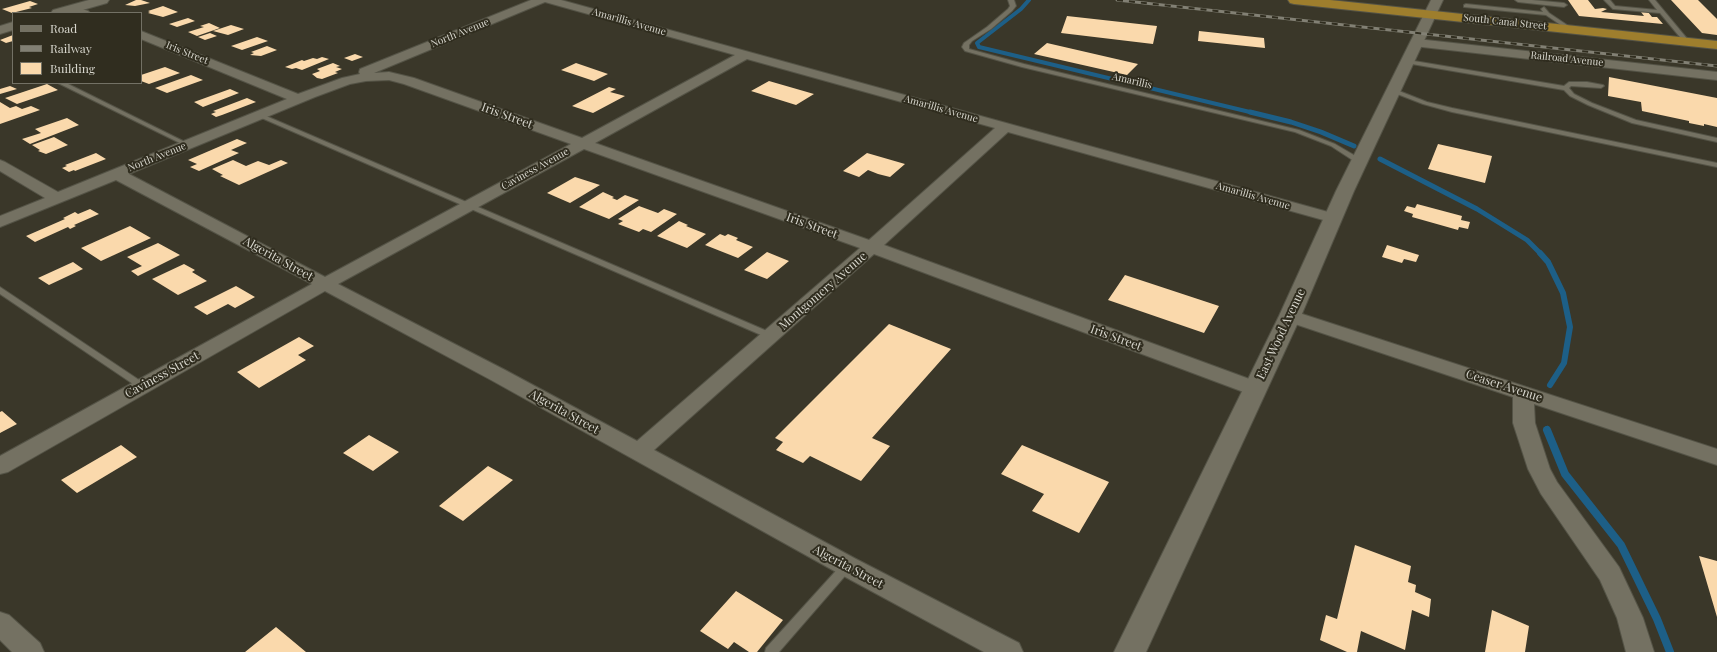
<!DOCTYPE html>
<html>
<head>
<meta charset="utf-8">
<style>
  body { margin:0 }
  #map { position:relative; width:1717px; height:652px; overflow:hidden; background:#3a3729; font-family:"Playfair Display",serif }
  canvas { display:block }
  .legend { position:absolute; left:12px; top:12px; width:130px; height:72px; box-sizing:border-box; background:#302d1f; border:1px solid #737165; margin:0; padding:5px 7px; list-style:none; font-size:12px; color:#d8d7ce }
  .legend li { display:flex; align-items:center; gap:8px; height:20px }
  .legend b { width:20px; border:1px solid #737165 }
</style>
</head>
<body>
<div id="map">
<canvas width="1717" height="652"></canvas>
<ul class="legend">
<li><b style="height:5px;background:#747162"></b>Road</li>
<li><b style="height:5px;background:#828074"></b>Railway</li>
<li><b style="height:11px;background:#fad9ac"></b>Building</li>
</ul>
</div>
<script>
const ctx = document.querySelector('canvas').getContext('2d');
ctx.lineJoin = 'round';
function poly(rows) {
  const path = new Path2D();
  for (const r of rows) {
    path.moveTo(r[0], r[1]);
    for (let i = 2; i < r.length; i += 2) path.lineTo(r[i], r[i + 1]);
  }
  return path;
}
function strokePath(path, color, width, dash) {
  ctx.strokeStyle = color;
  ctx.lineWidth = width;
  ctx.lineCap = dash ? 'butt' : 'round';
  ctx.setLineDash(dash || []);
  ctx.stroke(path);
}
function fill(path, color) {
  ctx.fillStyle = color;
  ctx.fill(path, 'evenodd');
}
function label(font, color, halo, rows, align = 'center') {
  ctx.font = font + ' "Playfair Display",serif';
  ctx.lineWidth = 4;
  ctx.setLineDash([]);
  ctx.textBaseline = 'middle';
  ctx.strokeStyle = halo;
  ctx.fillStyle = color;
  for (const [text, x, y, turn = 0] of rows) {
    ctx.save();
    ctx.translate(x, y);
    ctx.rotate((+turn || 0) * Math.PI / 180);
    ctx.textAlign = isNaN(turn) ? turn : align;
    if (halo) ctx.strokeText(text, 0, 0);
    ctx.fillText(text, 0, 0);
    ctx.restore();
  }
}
strokePath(poly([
  [1029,0,1021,9,977,43,979,47,1254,113]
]), '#1d5f87', 4);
strokePath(poly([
  [1250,112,1291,122,1321,132,1354,146],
  [1380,159,1477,209,1527,240,1541,254]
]), '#1d5f87', 5);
strokePath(poly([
  [1540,253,1548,262,1563,293,1570,327,1564,363,1550,385],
  [1547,429,1548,431]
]), '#1d5f87', 6);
strokePath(poly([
  [1547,430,1565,474,1621,545,1657,619,1670,652]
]), '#1d5f87', 8);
fill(poly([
  [136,0,141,0,150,3,135,6,125,5],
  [1568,0,1588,0,1595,9,1603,8,1607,9,1601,12,1644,16,1641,12,1648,12,1652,17,1657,17,1663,24,1579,16],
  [1671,0,1698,0,1717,19,1717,35,1702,33],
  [30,1,38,4,29,7,32,8,12,13,2,9],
  [163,6,178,12,163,17,148,13,150,12,148,11],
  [1067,16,1157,26,1153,44,1061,33],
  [188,18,195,21,177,27,169,24],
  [209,23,220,28,197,36,188,32,204,27,200,26],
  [231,25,244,29,228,35,213,31],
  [1199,31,1264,38,1265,48,1198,41],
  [210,33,217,36,205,40,198,37],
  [13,35,13,41,6,43,0,40],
  [257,37,268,41,242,50,231,46],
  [1047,43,1138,64,1127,75,1034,54],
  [267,46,277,50,261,56,250,55,254,53,251,52],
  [355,54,363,57,352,61,344,58],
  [322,57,329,59,302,70,296,68,292,69,285,67,302,60,304,61,313,58,317,59],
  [333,63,340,66,336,67,342,69,335,72,338,73,322,79,317,78,312,74,320,71,317,69],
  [576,63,608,74,594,81,561,70],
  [165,67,180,73,149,84,141,81,141,75],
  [191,75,203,80,167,93,155,88],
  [1609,77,1717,98,1717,127,1704,124,1704,126,1689,123,1689,121,1642,111,1641,102,1608,96],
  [769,81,814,94,796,105,751,91],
  [47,84,58,90,17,104,5,98],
  [10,86,17,89,0,94,0,89],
  [609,87,616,89,610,92,625,96,593,113,572,106],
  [230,89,239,93,203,107,194,102],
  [247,98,256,102,222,115,216,117,211,114,216,112,213,111],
  [0,102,10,108,16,106,22,109,31,106,40,110,0,124],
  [67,118,79,125,30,144,22,139,41,133,35,129],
  [54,137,68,145,46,154,38,151,40,150,32,145],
  [237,139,247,143,231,150,239,153,199,171,190,167,197,164,188,160],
  [1438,144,1492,156,1485,183,1428,169],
  [96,153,106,159,75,171,74,170,69,172,62,168,67,166,65,165],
  [867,153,905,164,890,177,878,174,868,170,859,177,843,171],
  [233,160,246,166,258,161,269,165,281,160,288,163,239,185,220,176,223,175,212,169],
  [575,177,600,185,570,203,547,193],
  [603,192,614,197,612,198,617,200,625,195,639,200,609,219,579,207],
  [1417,204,1462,216,1461,220,1470,222,1468,229,1459,227,1458,230,1412,217,1413,214,1404,211,1407,206,1415,208],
  [639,206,658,213,664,209,677,214,651,232,643,229,639,232,618,224,623,221,618,219],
  [90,209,99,214,74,225,76,226,70,229,68,227,35,242,26,236,65,219,63,218,75,212,78,214],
  [679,221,688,225,686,226,706,234,687,248,657,236],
  [130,226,151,238,101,261,81,248],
  [720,234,725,236,728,234,738,238,736,240,753,247,738,258,705,245],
  [158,243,180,255,138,276,131,271,142,266,127,257],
  [1387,245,1419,255,1416,262,1404,259,1402,263,1382,257],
  [767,252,789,261,767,279,744,270],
  [73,262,83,269,49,285,38,278],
  [184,264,195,270,192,272,207,281,178,295,152,279],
  [1125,275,1219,306,1204,333,1108,300],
  [236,286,255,297,235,308,228,304,207,315,194,307],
  [889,324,951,349,872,438,890,446,861,481,810,456,803,463,776,450,783,442,775,438],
  [299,337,314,346,298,355,306,360,259,388,237,372],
  [2,411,17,424,0,433,0,412],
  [369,435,399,452,373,471,343,453],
  [121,445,137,457,77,493,61,480],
  [1022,445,1109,482,1079,533,1032,511,1044,494,1001,474],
  [488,466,513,480,463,521,439,506],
  [1355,545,1411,566,1408,582,1416,585,1415,592,1431,599,1429,617,1412,610,1405,650,1361,631,1357,652,1347,652,1320,640,1326,615,1337,619],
  [1699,556,1717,561,1717,617],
  [736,591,783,620,757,652,749,652,734,642,728,649,700,631],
  [1492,610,1529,626,1525,652,1485,652],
  [276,627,306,652,245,652]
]), '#fad9ac');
const lane = poly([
  [1008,0,1014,0,1016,6,1012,11,991,29,972,41,969,45,969,49,1024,64,1299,130,1335,144,1364,161,1363,163,1357,163,1331,146,1295,132,1022,67,965,51,962,47,964,43,987,27,1008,9,1010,6,1008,0],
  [1515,0,1532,0,1564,3,1567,5,1564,7,1518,2,1515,0],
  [1604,0,1610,0,1615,6,1657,10,1649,0,1655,0,1689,41,1684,42,1660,13,1613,9,1604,0],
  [1466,4,1543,12,1541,9,1544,7,1549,13,1573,29,1568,30,1546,15,1464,7,1464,5,1466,4],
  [1408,60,1564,86,1569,82,1587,82,1603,85,1604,86,1601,88,1571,86,1569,88,1574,94,1592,103,1636,120,1717,138,1717,142,1632,123,1588,105,1570,96,1564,90,1406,63,1406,61,1408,60],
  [58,83,66,83,191,145,188,147,186,146,58,83],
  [1394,89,1427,102,1452,108,1717,163,1717,167,1452,112,1423,104,1392,92,1391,91,1394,89],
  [259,113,774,334,776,336,771,339,768,338,257,116,257,114,259,113],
  [0,287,145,384,147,386,145,388,139,388,0,294,0,287],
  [847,561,851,563,853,566,851,569,779,652,765,652,766,648,843,563,847,561]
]);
const street = poly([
  [531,0,561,0,1339,215,1341,218,1339,221,1333,223,1327,221,1008,132,884,245,1263,384,1266,389,1263,394,1256,396,1249,394,874,254,654,450,856,559,1019,643,1023,652,984,652,838,573,491,380,325,291,8,472,0,474,0,456,312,284,116,180,0,227,0,216,45,198,0,171,0,160,5,162,58,192,287,99,141,39,141,31,298,94,342,78,360,74,359,72,360,69,531,0],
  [545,2,735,55,582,138,414,78,389,72,374,73,545,2],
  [747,59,995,128,869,240,595,143,747,59],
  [389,80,404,84,571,144,325,277,129,174,315,97,350,84,366,81,389,80],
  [584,149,860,248,637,441,505,370,338,284,584,149],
  [73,6,88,11,90,13,73,13,69,11,67,9,69,7,73,6],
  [1417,39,1717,72,1717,80,1413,46,1411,43,1413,40,1417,39],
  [1290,310,1717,449,1717,465,1534,404,1535,423,1550,469,1557,482,1619,567,1643,618,1654,652,1626,652,1617,618,1600,580,1541,494,1528,469,1513,423,1513,397,1283,320,1281,316,1283,312,1290,310],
  [0,612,9,615,40,643,44,652,12,652,0,640,0,612]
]);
const secondary = poly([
  [89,0,109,0,107,3,72,13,51,13,53,10,89,0],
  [1431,0,1443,0,1354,191,1301,316,1146,652,1114,652,1279,316,1336,191,1431,0],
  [13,22,13,30,0,34,0,26,13,22]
]);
const highway = poly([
  [1288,0,1330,0,1717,41,1717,49,1294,4,1290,3,1288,0]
]);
strokePath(lane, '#545346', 2);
strokePath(street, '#545346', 2);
strokePath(secondary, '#545346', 2);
strokePath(highway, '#545346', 2);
fill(lane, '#747162');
fill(street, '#747162');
fill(secondary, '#747162');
fill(highway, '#9e7e2d');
const rail = poly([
  [1117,0,1717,66]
]);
strokePath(rail, '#828074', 3);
strokePath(rail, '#302d1f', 2, [6]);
label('10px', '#d8d7ce', '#302d1f', [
  ["Amarillis Avenue",629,22,16],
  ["South Canal Street",1505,22,6],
  ["North Avenue",460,33,-22],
  ["Iris Street",187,53,22],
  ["Railroad Avenue",1567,59,6],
  ["Amarillis",1132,81,13],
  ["Amarillis Avenue",941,109,16],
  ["North Avenue",157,157,-22],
  ["Caviness Avenue",535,169,-29],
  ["Amarillis Avenue",1253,196,16]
]);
label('12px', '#d8d7ce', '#302d1f', [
  ["Iris Street",507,116,20],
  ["Iris Street",812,226,20],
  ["Algerita Street",278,259,29],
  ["Montgomery Avenue",823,291,-41],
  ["East Wood Avenue",1281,334,-65],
  ["Iris Street",1116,338,20],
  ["Caviness Street",162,375,-29],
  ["Ceaser Avenue",1504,386,18],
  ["Algerita Street",564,412,29],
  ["Algerita Street",848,567,28]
]);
</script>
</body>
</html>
